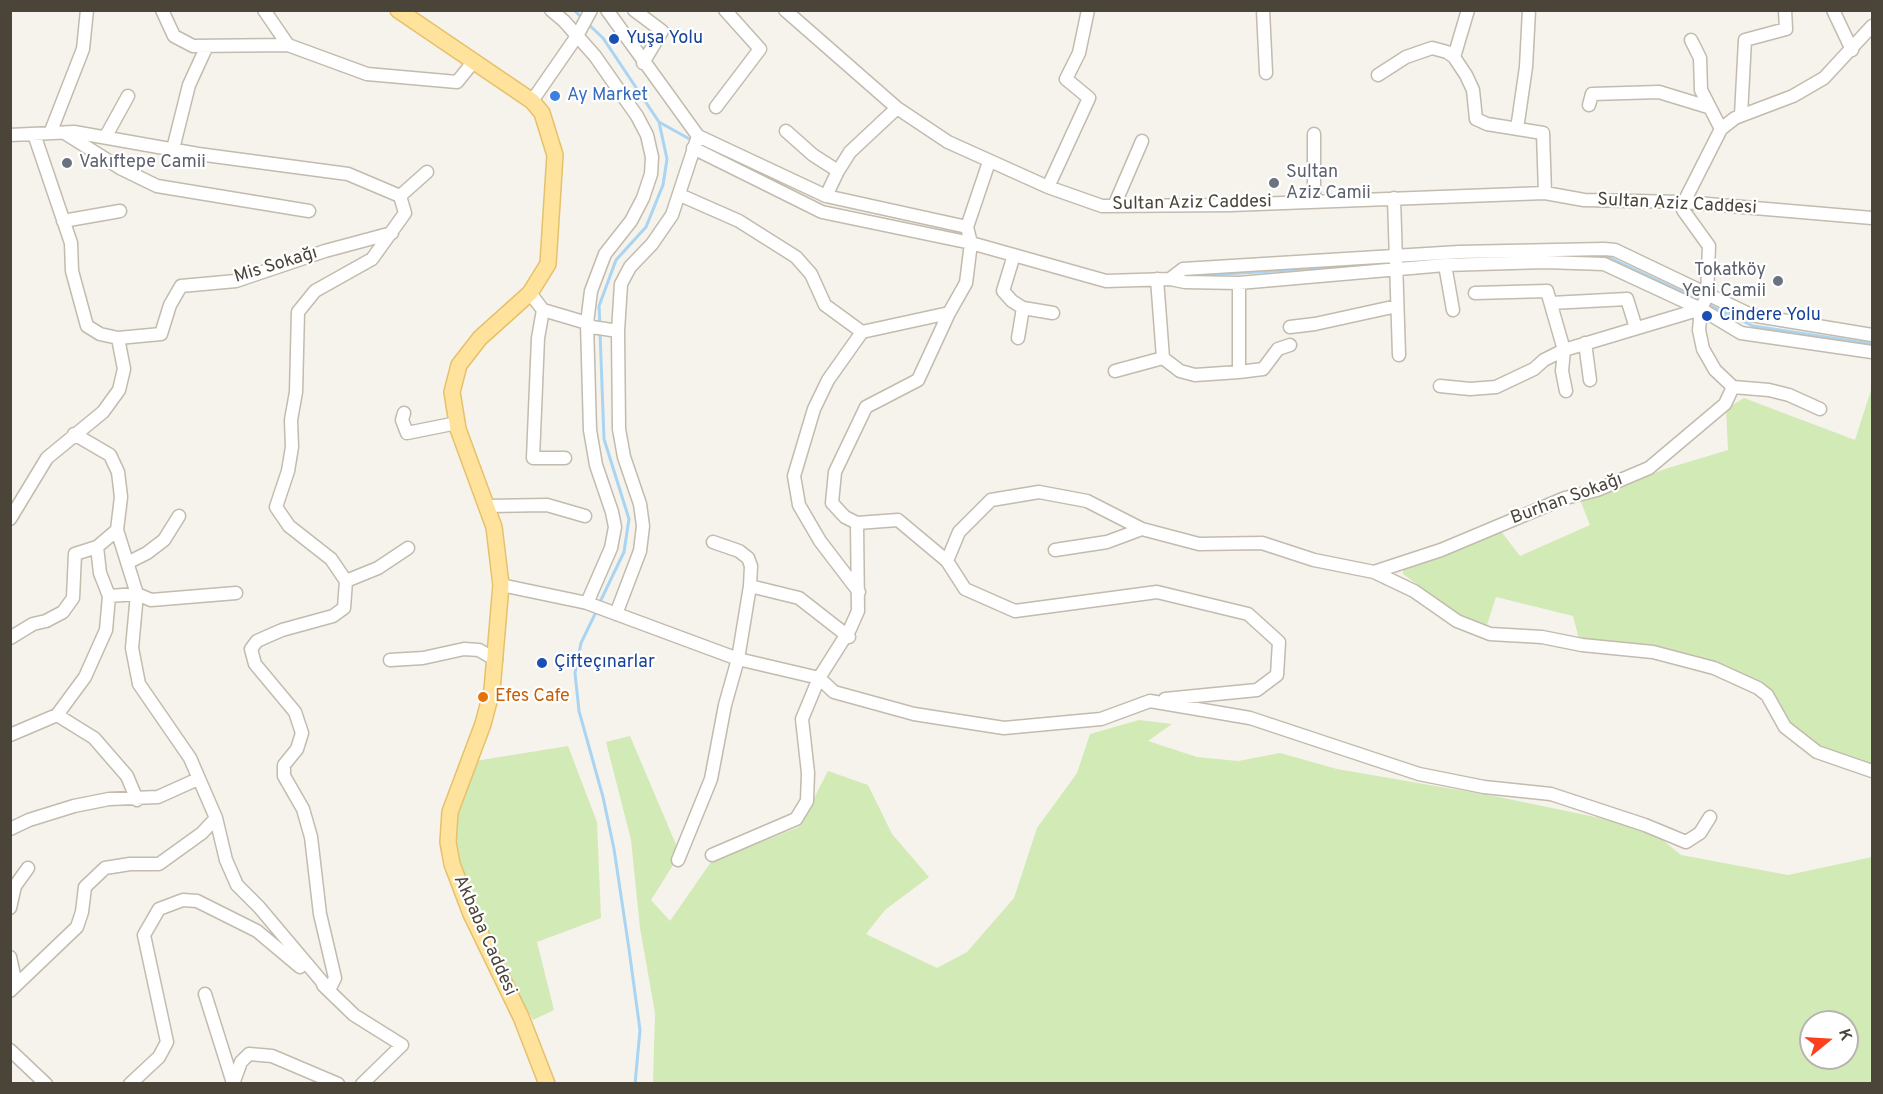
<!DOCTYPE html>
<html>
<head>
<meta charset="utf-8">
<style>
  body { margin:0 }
  #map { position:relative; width:1883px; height:1094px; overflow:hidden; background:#f6f3ec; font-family:Overpass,sans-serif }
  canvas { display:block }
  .frame { position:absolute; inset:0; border:12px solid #4b4439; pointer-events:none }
  .north { position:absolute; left:1799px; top:1010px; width:60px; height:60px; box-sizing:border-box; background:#fff; border:2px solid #b7b4b0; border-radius:50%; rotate:72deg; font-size:16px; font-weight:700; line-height:24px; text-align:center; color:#4b4439 }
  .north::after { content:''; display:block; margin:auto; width:21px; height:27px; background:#fc3f1d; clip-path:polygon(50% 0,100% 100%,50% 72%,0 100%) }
</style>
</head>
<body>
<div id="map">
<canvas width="1883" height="1094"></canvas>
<div class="frame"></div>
<div class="north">K</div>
</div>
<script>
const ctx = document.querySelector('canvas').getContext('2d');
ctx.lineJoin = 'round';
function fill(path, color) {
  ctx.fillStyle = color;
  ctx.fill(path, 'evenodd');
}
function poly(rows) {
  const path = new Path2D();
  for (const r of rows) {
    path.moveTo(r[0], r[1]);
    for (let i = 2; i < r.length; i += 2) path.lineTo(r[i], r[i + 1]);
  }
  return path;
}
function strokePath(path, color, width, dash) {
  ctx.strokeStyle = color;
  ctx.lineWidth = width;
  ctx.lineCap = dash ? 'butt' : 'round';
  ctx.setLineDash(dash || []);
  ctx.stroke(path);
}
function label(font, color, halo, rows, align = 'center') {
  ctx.font = font + ' Overpass,sans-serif';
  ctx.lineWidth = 4.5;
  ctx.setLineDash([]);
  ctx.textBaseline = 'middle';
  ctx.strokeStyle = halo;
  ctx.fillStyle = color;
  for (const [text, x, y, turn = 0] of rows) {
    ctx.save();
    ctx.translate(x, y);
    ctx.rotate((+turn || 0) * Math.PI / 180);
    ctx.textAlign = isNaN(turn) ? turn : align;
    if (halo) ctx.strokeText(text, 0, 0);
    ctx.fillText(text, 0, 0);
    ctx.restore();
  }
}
fill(poly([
  [1872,387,1872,768,1808,748,1743,680,1579,639,1573,616,1496,597,1486,628,1466,620,1403,574,1403,563,1497,526,1520,556,1590,525,1581,502,1665,469,1728,450,1726,409,1744,398,1855,440],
  [1139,720,1172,724,1148,741,1197,757,1238,761,1280,753,1337,769,1499,797,1648,828,1681,855,1788,875,1872,857,1872,1083,653,1083,655,1013,640,928,631,840,606,742,630,736,680,854,651,900,670,921,711,862,799,827,828,771,868,785,892,834,929,877,885,910,866,934,937,968,967,952,1014,898,1037,828,1077,773,1090,734],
  [1811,1022,1847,1022,1847,1058,1811,1058],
  [568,746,597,822,601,918,537,942,554,1010,533,1020,487,935,454,856,454,818,475,761]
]), '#d2eab5');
strokePath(poly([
  [574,10,583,19],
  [587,23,603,38,659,122,693,141],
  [1603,258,1610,258,1701,301],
  [1192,276,1386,264],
  [1707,304,1753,326,1872,344],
  [600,326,599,306,616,260,646,227,663,185,667,159,659,122],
  [599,604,624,552,629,519,604,439,600,332],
  [597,610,581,643,575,673,579,711,603,797,614,849,629,949,640,1030,635,1084]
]), '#a9d4f2', 3);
const minor = poly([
  [162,10,174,36,193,46,288,45,367,74,457,82,474,61],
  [264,10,288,45],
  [551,10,564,21,595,56,637,116,647,135,652,157,651,174,643,198,631,221,605,254,591,291,587,323,590,430,596,465,612,512,615,527,611,548,587,603],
  [607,10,698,136,826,196,967,227],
  [634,10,662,31,643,63],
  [785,10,897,108,948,142,1048,187,1102,206,1231,205,1545,193,1584,200,1684,202,1872,218],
  [1263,10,1266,73],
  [1833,10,1852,50],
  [1691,40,1700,58,1701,90,1721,129],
  [1454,57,1468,10],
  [1378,75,1406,57,1432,48,1447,52,1454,57,1466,75,1473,90,1476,119,1487,124,1543,133,1545,193],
  [532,101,577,36,591,10],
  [1589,105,1592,94,1659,92,1708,107],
  [716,107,760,49,725,10],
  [1741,115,1745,40,1786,29,1785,10],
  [1517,129,1526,67,1529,10],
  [51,131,83,49,87,10],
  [786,131,813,155,838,171,850,152,897,108],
  [66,134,120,168,157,186,309,211],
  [1314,134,1314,201],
  [10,135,74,132,198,154,348,174,400,196,405,213,372,259,315,291,298,312,296,392,291,420,292,447,288,471,276,507,289,526,331,559,346,581,344,608,333,616,282,630,257,641,251,649,255,664,295,712,302,733,297,749,284,765,284,776,303,809,311,837,320,914,335,978,329,990,259,907,237,885,226,860,216,818,190,758,139,684,132,648,137,594,117,530,121,497,118,472,110,455,74,434],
  [106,136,128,96],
  [693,148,822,212,971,243,1106,281,1170,279,1185,282,1239,283,1445,265,1545,262,1604,264,1701,309,1741,333,1872,352],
  [173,149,189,85,206,48],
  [1048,187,1089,98,1066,79,1079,53,1088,10],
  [680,195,739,221,796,257,811,274,825,305,862,332,949,313,966,283,971,243,967,227,989,162],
  [400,196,427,172],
  [826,196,838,171],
  [1394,198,1399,355],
  [1114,206,1142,141],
  [63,221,120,211],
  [1014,255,1003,291,1012,301,1023,308,1053,313],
  [1445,265,1453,310],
  [1157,279,1163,358,1180,371,1195,375,1239,372,1239,283],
  [1170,279,1183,269,1459,252,1604,249,1615,250,1751,315,1872,335],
  [530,293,543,310,587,323,592,327,618,331],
  [1475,293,1547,291,1564,350,1562,371,1566,391],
  [1551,303,1627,299,1636,328],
  [543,310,538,338,533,458,565,458],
  [949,313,918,380,866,407,835,472,832,503,845,517,857,523,898,520,947,561,965,589,1015,611,1157,592,1248,614,1279,642,1277,675,1257,690,1165,699],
  [1290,327,1315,324,1397,306],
  [118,338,161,334,170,305,181,286,236,281,325,251,392,233],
  [1018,338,1023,308],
  [1585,343,1590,380],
  [1115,371,1163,358],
  [1239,372,1263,369,1278,349,1290,345],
  [1440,386,1470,389,1496,387,1534,369,1544,360,1564,350,1701,309],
  [1820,409,1789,395,1769,390,1733,387,1715,370,1703,349,1699,330,1701,309,1707,296,1709,246,1683,210,1684,202,1721,129,1735,118,1793,96,1824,78,1872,26],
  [404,413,402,420,407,433,457,423],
  [488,506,547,505,585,516],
  [10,519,47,458,103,412,119,390,124,369,118,338,100,334,87,326,72,271,71,243,34,134],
  [1055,550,1107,542,1142,529],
  [947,561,959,532,991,500,1039,492,1087,501,1142,529,1199,544,1262,543,1314,560,1374,572,1414,591,1457,621,1490,634,1542,637,1582,645,1653,652,1714,668,1758,688,1767,695,1785,727,1817,752,1872,771],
  [129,562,147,553,164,540,179,516],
  [1374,572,1441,550,1565,498,1597,490,1649,468,1725,404,1733,387],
  [346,581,378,568,408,548],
  [501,585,587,603,738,659,819,678,834,692,914,714,1004,728,1101,719,1150,701,1250,718,1419,774,1484,787,1551,794,1645,825,1686,842,1700,833,1710,817],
  [750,586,799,598,849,637],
  [859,592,820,541,799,505,794,476,814,409,828,380,862,332],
  [109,596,137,594,151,600,236,593],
  [616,614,640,551,643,526,640,504,624,457,619,429,618,331,621,284,630,267,652,244,672,215,698,136],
  [10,638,33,624,46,621,63,612,73,598,75,554,97,547,117,530],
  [390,660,423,658,464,649,479,650,496,660],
  [57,715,85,677,106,630,109,596,100,573,97,547],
  [10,735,57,715,94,738,127,776,137,800],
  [10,829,29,820,74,806,109,799,158,797,198,779],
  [712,855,796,819,807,801,808,773,802,719,819,678,850,629,858,611,857,523],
  [678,860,711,779,725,705,738,659,750,586,751,566,748,558,739,551,713,542],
  [10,908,15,886,28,868],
  [10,957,16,984],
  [323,985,354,1015,402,1045,362,1084],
  [10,991,77,927,82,912,85,887,105,868,130,864,159,864,202,833,216,818],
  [205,994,233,1083],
  [10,1050,46,1084],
  [130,1084,159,1057,167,1042,144,935,159,909,183,900,197,901,257,931,300,967],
  [233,1084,241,1062,249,1054,272,1056,338,1084]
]);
const major = poly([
  [398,10,532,101,542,113,555,155,548,264,530,293,480,338,459,365,452,392,458,429,494,527,501,585,492,690,483,724,450,812,448,842,452,864,471,914,521,1017,547,1084]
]);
strokePath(minor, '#c2bbae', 15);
strokePath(major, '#e6c16a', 18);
strokePath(minor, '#fff', 12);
strokePath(major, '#ffe39c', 15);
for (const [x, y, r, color] of [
  [614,39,6,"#1a4fb4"],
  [555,96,6,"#3f7fe0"],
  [67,163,6,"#6b7280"],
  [1274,183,6,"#6b7280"],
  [1778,281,6,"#6b7280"],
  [1707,316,6,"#1a4fb4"],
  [542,663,6,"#1a4fb4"],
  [483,697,6,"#e8710a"]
]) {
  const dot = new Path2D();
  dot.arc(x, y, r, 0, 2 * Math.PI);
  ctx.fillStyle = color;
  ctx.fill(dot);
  strokePath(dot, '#fff', 2);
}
label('18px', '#164399', '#fff', [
  ["Yuşa Yolu",626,39],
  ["Cindere Yolu",1719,316],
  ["Çifteçınarlar",554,663]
], 'left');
label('18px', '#366cbe', '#fff', [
  ["Ay Market",567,96]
], 'left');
label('18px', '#5b616d', '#fff', [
  ["Vakıftepe Camii",79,163],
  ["Sultan",1286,173],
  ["Aziz Camii",1286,194],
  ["Tokatköy",1766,271,"right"],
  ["Yeni Camii",1766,292,"right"]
], 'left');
label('18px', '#4b4439', '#fff', [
  ["Sultan Aziz Caddesi",1192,204,-1],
  ["Sultan Aziz Caddesi",1677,205,3],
  ["Mis Sokağı",276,266,-17],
  ["Burhan Sokağı",1567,500,-20],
  ["Akbaba Caddesi",484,936,66]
]);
label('18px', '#c56008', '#fff', [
  ["Efes Cafe",495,697]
], 'left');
</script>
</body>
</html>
